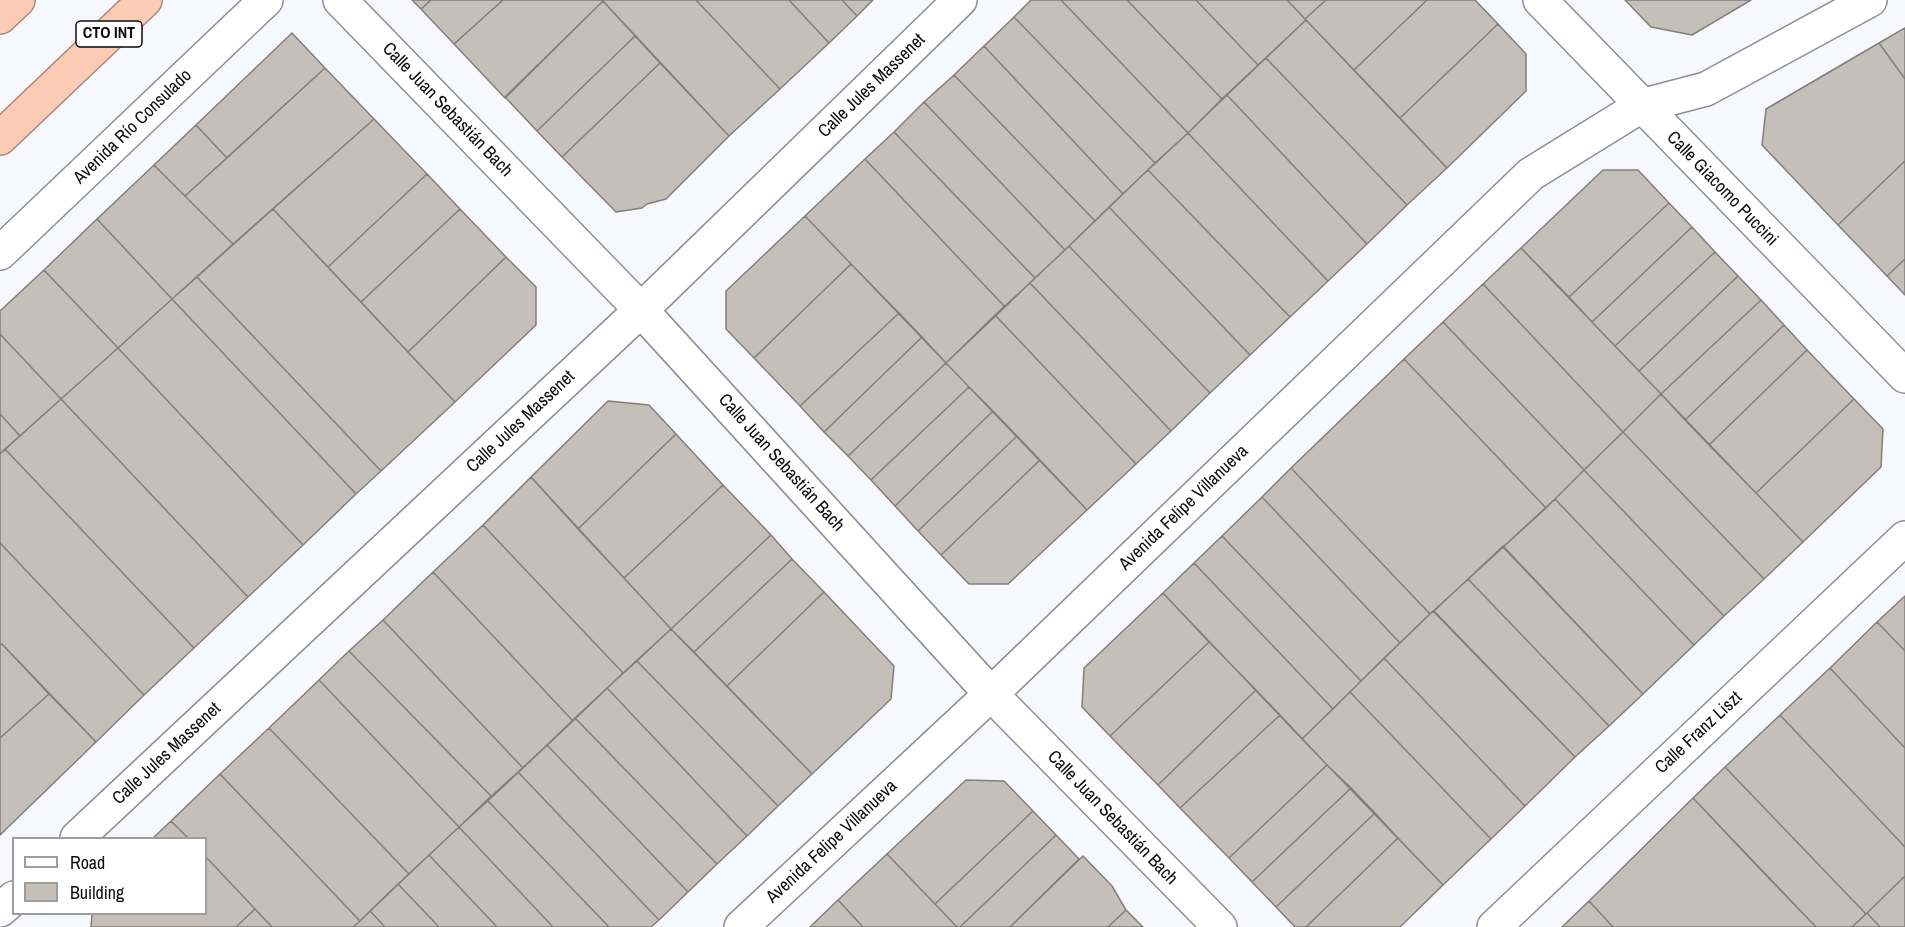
<!DOCTYPE html>
<html>
<head>
<meta charset="utf-8">
<style>
  body { margin:0 }
  #map { position:relative; width:1905px; height:927px; overflow:hidden; background:#f7f7fe; font-family:"Archivo Narrow",sans-serif }
  canvas { display:block }
  .legend { position:absolute; left:12px; top:837px; width:195px; height:78px; box-sizing:border-box; background:#fff; border:2px solid #9d9d9f; margin:0; padding:8px 10px; list-style:none; font-size:18px; color:#0b0b0e }
  .legend li { display:flex; align-items:center; gap:12px; height:30px }
  .legend b { width:30px; border:2px solid #9d9d9f }
</style>
</head>
<body>
<div id="map">
<canvas width="1905" height="927"></canvas>
<ul class="legend">
<li><b style="height:8px;background:#fff"></b>Road</li>
<li><b style="height:16px;background:#c5bfba"></b>Building</li>
</ul>
</div>
<script>
const ctx = document.querySelector('canvas').getContext('2d');
ctx.lineJoin = 'round';
function fill(path, color) {
  ctx.fillStyle = color;
  ctx.fill(path, 'evenodd');
}
function poly(rows) {
  const path = new Path2D();
  for (const r of rows) {
    path.moveTo(r[0], r[1]);
    for (let i = 2; i < r.length; i += 2) path.lineTo(r[i], r[i + 1]);
  }
  return path;
}
function strokePath(path, color, width, dash) {
  ctx.strokeStyle = color;
  ctx.lineWidth = width;
  ctx.lineCap = dash ? 'butt' : 'round';
  ctx.setLineDash(dash || []);
  ctx.stroke(path);
}
function label(font, color, halo, rows, align = 'center') {
  ctx.font = font + ' "Archivo Narrow",sans-serif';
  ctx.lineWidth = 4.5;
  ctx.setLineDash([]);
  ctx.textBaseline = 'middle';
  ctx.strokeStyle = halo;
  ctx.fillStyle = color;
  for (const [text, x, y, turn = 0] of rows) {
    ctx.save();
    ctx.translate(x, y);
    ctx.rotate((+turn || 0) * Math.PI / 180);
    ctx.textAlign = isNaN(turn) ? turn : align;
    if (halo) ctx.strokeText(text, 0, 0);
    ctx.fillText(text, 0, 0);
    ctx.restore();
  }
}
const building = poly([
  [412,0,431,0,421,9,412,0],
  [431,0,503,0,454,44,421,9,431,0],
  [503,0,602,0,603,1,505,98,454,44,503,0],
  [602,0,696,0,780,89,729,136,602,0],
  [696,0,789,0,829,43,780,89,696,0],
  [789,0,842,0,857,16,829,43,789,0],
  [842,0,873,0,857,16,842,0],
  [1031,0,1061,0,1188,133,1155,163,1014,17,1031,0],
  [1061,0,1127,0,1222,99,1188,133,1061,0],
  [1127,0,1196,0,1258,65,1222,99,1127,0],
  [1196,0,1287,0,1306,20,1258,65,1196,0],
  [1287,0,1326,0,1305,19,1287,0],
  [1326,0,1427,0,1354,70,1305,19,1326,0],
  [1427,0,1475,0,1498,24,1400,118,1354,70,1427,0],
  [1625,0,1751,0,1692,35,1651,27,1625,0],
  [603,1,635,36,537,131,505,97,603,1],
  [1014,17,1155,163,1123,194,984,46,1014,17],
  [1306,20,1447,168,1407,205,1266,58,1306,20],
  [1498,24,1526,54,1526,91,1447,168,1400,118,1498,24],
  [1905,28,1905,79,1879,43,1905,28],
  [292,33,325,68,227,158,196,125,292,33],
  [635,36,660,63,562,157,537,131,635,36],
  [1879,43,1905,79,1905,161,1838,225,1762,145,1766,109,1879,43],
  [984,46,1123,194,1095,221,954,75,984,46],
  [1266,58,1407,205,1367,244,1227,95,1266,58],
  [660,63,729,136,666,199,647,204,642,208,616,212,562,157,660,63],
  [325,68,374,119,233,244,185,196,325,68],
  [954,75,1095,221,1065,250,924,102,954,75],
  [1227,95,1367,244,1328,281,1188,133,1227,95],
  [924,102,1065,250,1035,278,894,132,924,102],
  [374,119,427,174,328,267,273,209,374,119],
  [196,125,227,158,185,196,154,165,196,125],
  [894,132,1035,278,1005,307,865,159,894,132],
  [1188,133,1328,281,1290,317,1148,170,1188,133],
  [865,159,1005,307,946,363,805,216,865,159],
  [1905,161,1905,259,1887,276,1838,225,1905,161],
  [154,165,233,244,172,299,97,219,154,165],
  [1148,170,1290,317,1250,355,1109,207,1148,170],
  [1603,170,1638,170,1669,203,1569,297,1521,248,1603,170],
  [427,174,460,209,361,302,328,267,427,174],
  [1669,203,1692,227,1592,322,1569,297,1669,203],
  [1109,207,1250,355,1210,393,1069,246,1109,207],
  [273,209,455,402,381,471,197,277,273,209],
  [460,209,506,257,408,352,361,302,460,209],
  [805,216,851,264,754,358,726,329,726,291,805,216],
  [97,219,172,299,118,348,44,270,97,219],
  [1692,227,1715,252,1615,346,1592,322,1692,227],
  [1069,246,1210,393,1171,431,1030,283,1069,246],
  [1521,248,1661,394,1623,432,1483,284,1521,248],
  [1715,252,1738,276,1639,371,1615,346,1715,252],
  [506,257,536,287,536,325,455,402,408,352,506,257],
  [1905,259,1905,295,1887,276,1905,259],
  [851,264,899,313,800,406,754,358,851,264],
  [44,270,118,348,61,399,0,334,0,311,44,270],
  [1738,276,1761,300,1661,394,1639,371,1738,276],
  [197,277,381,471,356,494,172,299,197,277],
  [1030,283,1171,431,1136,464,995,315,1030,283],
  [1483,284,1623,432,1584,470,1443,322,1483,284],
  [172,299,356,494,303,545,118,348,172,299],
  [1761,300,1784,325,1685,420,1661,394,1761,300],
  [899,313,922,337,824,432,800,406,899,313],
  [995,315,1136,464,1087,510,946,363,995,315],
  [1443,322,1584,470,1546,508,1404,359,1443,322],
  [1784,325,1807,350,1709,445,1685,420,1784,325],
  [0,334,61,399,20,436,0,414,0,334],
  [922,337,946,363,848,456,824,432,922,337],
  [118,348,303,545,248,597,61,399,118,348],
  [1807,350,1854,399,1756,493,1709,445,1807,350],
  [1404,359,1546,508,1430,614,1291,468,1404,359],
  [946,363,969,387,871,480,848,456,946,363],
  [969,387,993,411,895,506,871,480,969,387],
  [1661,394,1803,542,1764,579,1623,432,1661,394],
  [61,399,248,597,194,648,5,449,61,399],
  [1854,399,1883,429,1881,467,1803,542,1756,493,1854,399],
  [608,401,649,405,676,434,578,529,531,477,608,401],
  [993,411,1017,436,918,531,895,506,993,411],
  [0,414,20,436,0,454,0,414],
  [1623,432,1764,579,1724,616,1584,470,1623,432],
  [676,434,723,485,624,578,578,529,676,434],
  [1017,436,1040,460,941,555,918,531,1017,436],
  [5,449,194,648,144,695,0,543,0,454,5,449],
  [1040,460,1087,510,1008,584,969,584,941,555,1040,460],
  [1291,468,1430,614,1400,643,1262,497,1291,468],
  [1584,470,1724,616,1694,645,1555,499,1584,470],
  [531,477,671,629,623,673,483,525,531,477],
  [723,485,771,535,671,629,624,578,723,485],
  [1262,497,1400,643,1361,681,1222,536,1262,497],
  [1555,499,1694,645,1643,694,1503,547,1555,499],
  [483,525,623,673,573,721,433,572,483,525],
  [771,535,792,559,694,652,671,629,771,535],
  [1222,536,1361,681,1333,709,1194,563,1222,536],
  [0,543,144,695,96,742,2,644,0,646,0,543],
  [1503,546,1643,694,1609,726,1468,579,1503,546],
  [792,559,824,592,727,686,694,652,792,559],
  [1194,563,1333,709,1302,739,1163,593,1194,563],
  [433,572,573,721,523,768,383,620,433,572],
  [1468,579,1609,726,1575,757,1434,611,1468,579],
  [824,592,894,666,891,699,812,774,727,686,824,592],
  [1163,593,1209,642,1110,736,1082,707,1084,668,1163,593],
  [1905,596,1905,651,1877,622,1905,596],
  [1433,611,1575,757,1525,806,1384,658,1433,611],
  [383,620,523,768,492,797,349,651,383,620],
  [1877,622,1905,651,1905,748,1830,668,1877,622],
  [671,629,812,774,778,806,637,661,671,629],
  [1209,642,1256,690,1158,785,1110,736,1209,642],
  [2,644,49,694,0,738,0,646,2,644],
  [349,651,492,797,459,827,319,680,349,651],
  [1384,658,1525,806,1491,839,1350,692,1384,658],
  [637,661,778,806,747,836,607,688,637,661],
  [1830,668,1905,748,1905,847,1780,715,1830,668],
  [319,680,459,827,409,874,269,728,319,680],
  [607,688,747,836,717,864,575,718,607,688],
  [1256,690,1280,715,1180,808,1158,785,1256,690],
  [1350,692,1491,839,1443,885,1302,739,1350,692],
  [49,694,96,742,0,835,0,738,49,694],
  [1280,715,1327,765,1229,858,1180,808,1280,715],
  [1780,715,1905,847,1905,876,1866,914,1725,767,1780,715],
  [575,718,717,864,688,892,547,745,575,718],
  [269,728,409,874,360,921,220,774,269,728],
  [547,745,688,892,659,920,518,772,547,745],
  [1327,765,1351,788,1252,882,1229,858,1327,765],
  [1725,767,1866,914,1852,927,1816,927,1693,798,1725,767],
  [518,772,659,920,651,927,609,927,487,800,518,772],
  [220,774,360,921,353,927,272,927,206,857,206,838,188,838,171,821,220,774],
  [966,780,1004,781,1033,811,935,904,887,854,966,780],
  [1351,788,1375,813,1276,907,1252,882,1351,788],
  [1693,798,1761,870,1816,927,1613,927,1589,901,1693,798],
  [487,800,609,927,553,927,459,827,487,800],
  [1033,811,1056,835,960,927,957,927,935,904,1033,811],
  [1375,813,1398,838,1306,927,1295,927,1276,907,1375,813],
  [171,821,188,838,153,838,171,821],
  [459,827,553,927,497,927,429,855,459,827],
  [1056,835,1079,859,1010,927,960,927,1056,835],
  [1398,838,1443,885,1400,927,1306,927,1398,838],
  [887,854,935,904,957,927,863,927,838,900,887,854],
  [429,855,497,927,439,927,398,884,429,855],
  [1083,856,1112,886,1126,910,1108,927,1010,927,1083,856],
  [206,857,255,909,236,927,91,927,92,914,206,914,206,857],
  [1905,876,1905,927,1880,927,1867,913,1905,876],
  [398,884,439,927,385,927,370,911,398,884],
  [838,900,863,927,810,927,838,900],
  [1589,901,1613,927,1562,927,1589,901],
  [255,909,272,927,236,927,255,909],
  [1126,910,1143,927,1108,927,1126,910],
  [370,911,385,927,353,927,360,921,370,911],
  [1867,913,1880,927,1852,927,1866,914,1867,913]
]);
fill(building, '#c5bfba');
strokePath(building, '#847e79', 1.5);
const minor = poly([
  [340,0,641,310,991,694,1220,927],
  [1540,0,1905,376],
  [77,838,641,310,960,0],
  [0,910,14,898],
  [741,927,991,694,1531,174,1641,106,1706,89,1870,0],
  [1494,927,1905,538]
]);
const secondary = poly([
  [0,253,266,0]
]);
const motorway = poly([
  [0,17,18,0],
  [0,138,145,0]
]);
strokePath(minor, '#8e8e95', 36);
strokePath(secondary, '#8e8e95', 36);
strokePath(motorway, '#a8887a', 36);
strokePath(minor, '#fff', 33);
strokePath(secondary, '#fff', 33);
strokePath(motorway, '#fccbb4', 33);
for (const [x, y, w] of [
  [109,34,66]
]) {
  const box = new Path2D();
  box.roundRect(x - w / 2, y - 13, w, 26, 4.5);
  ctx.fillStyle = '#fff';
  ctx.fill(box);
  strokePath(box, '#0b0b0e', 1.5);
}
label('bold 16px', '#0b0b0e', null, [
  ["CTO INT",109,34]
]);
label('18px', '#0b0b0e', '#fff', [
  ["Calle Jules Massenet",872,86,-44],
  ["Calle Juan Sebastián Bach",447,110,46],
  ["Avenida Río Consulado",133,127,-44],
  ["Calle Giacomo Puccini",1722,189,46],
  ["Calle Jules Massenet",521,422,-43],
  ["Calle Juan Sebastián Bach",781,463,48],
  ["Avenida Felipe Villanueva",1184,508,-44],
  ["Calle Franz Liszt",1699,733,-43],
  ["Calle Jules Massenet",167,754,-43],
  ["Calle Juan Sebastián Bach",1112,818,46],
  ["Avenida Felipe Villanueva",832,842,-43]
]);
</script>
</body>
</html>
